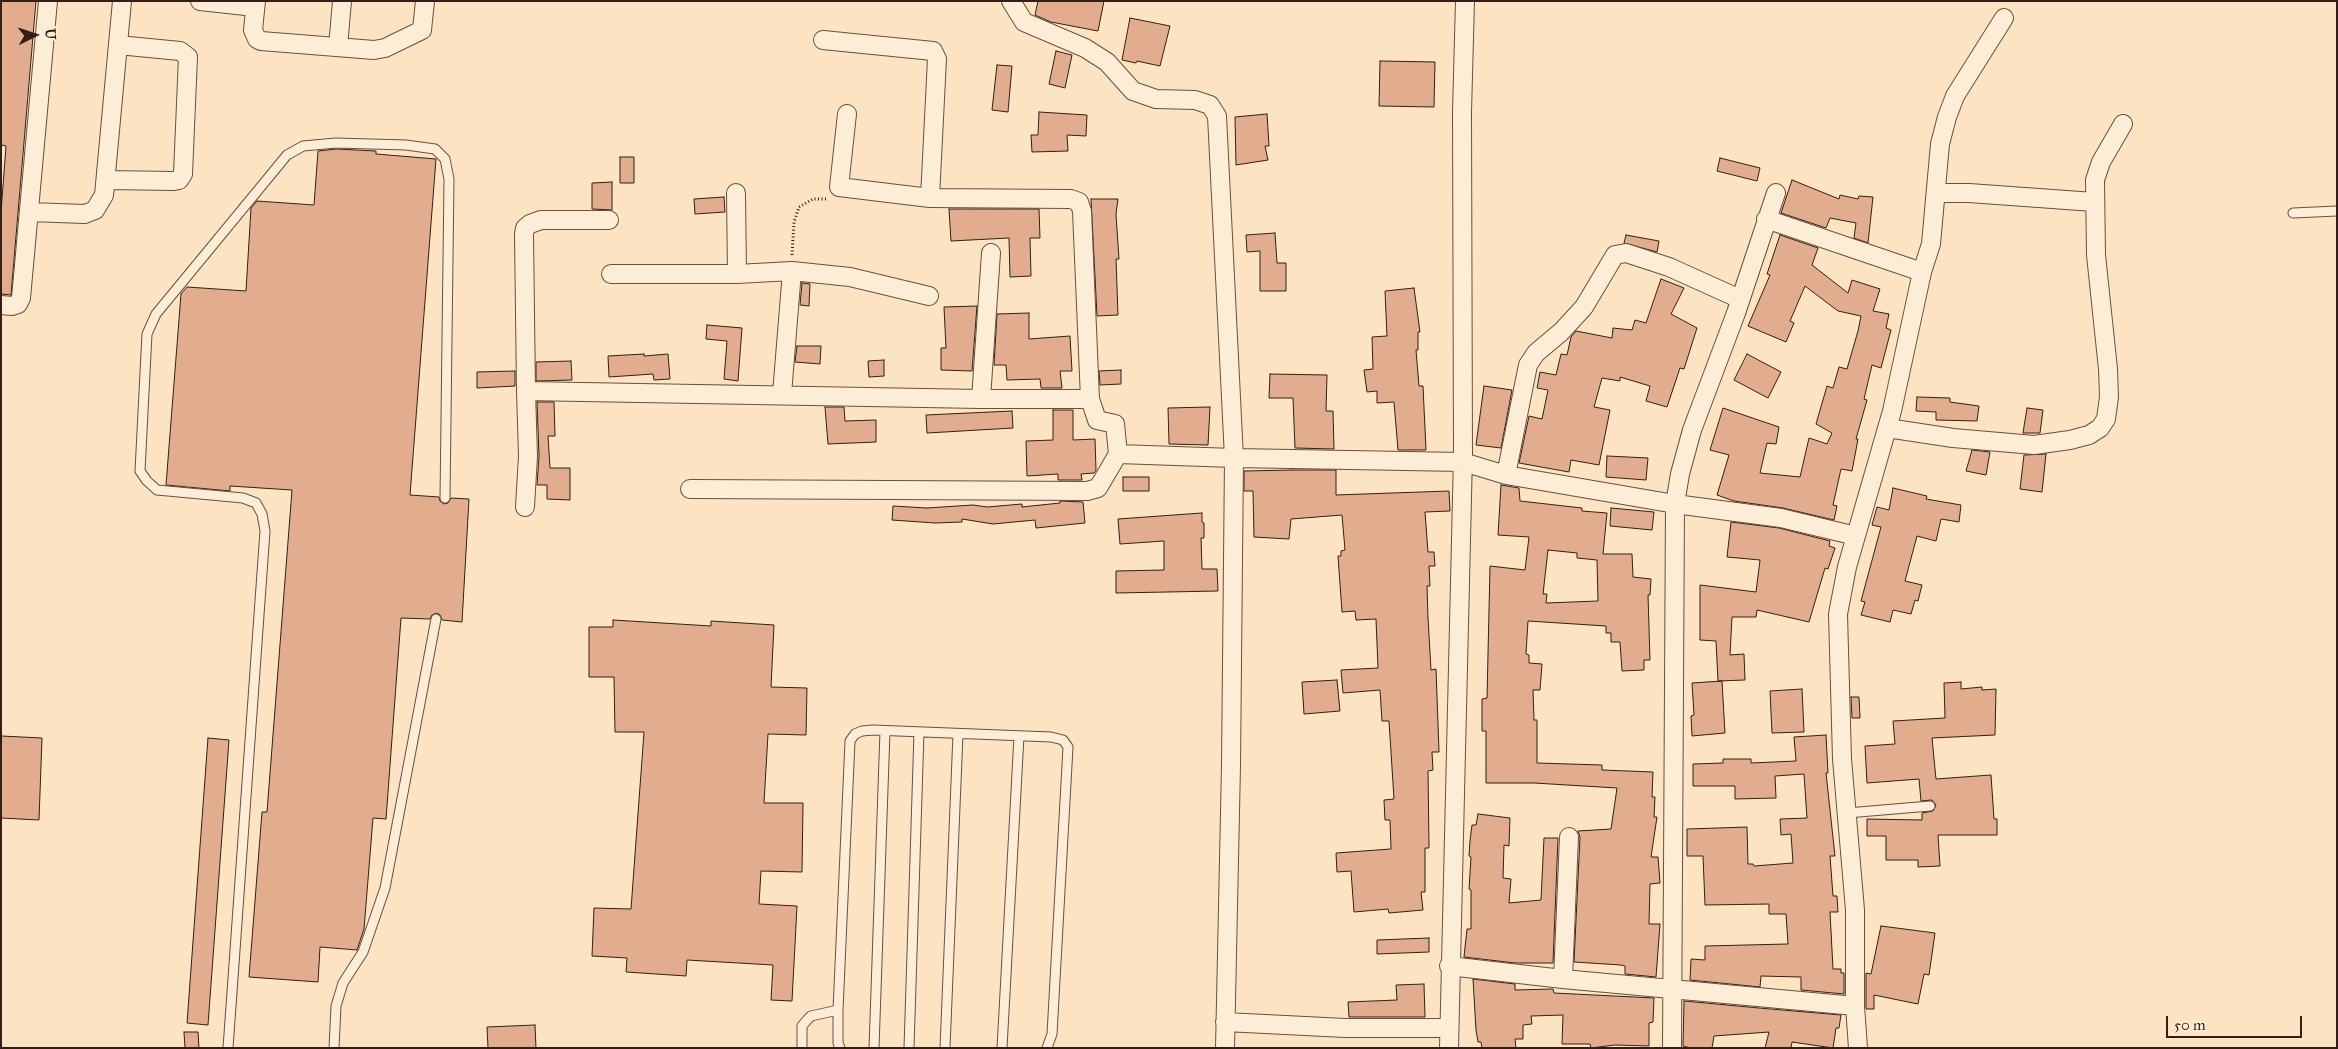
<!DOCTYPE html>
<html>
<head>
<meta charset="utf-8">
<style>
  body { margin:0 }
  #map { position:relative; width:2338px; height:1049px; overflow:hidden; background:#fce4c2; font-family:"IM FELL Great Primer",serif }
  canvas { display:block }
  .frame { position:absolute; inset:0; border:2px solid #341e15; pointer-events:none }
  .north { position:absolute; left:10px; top:10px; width:50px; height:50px; -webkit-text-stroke:4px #fdedd7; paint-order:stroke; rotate:86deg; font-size:14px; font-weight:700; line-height:20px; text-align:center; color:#341e15 }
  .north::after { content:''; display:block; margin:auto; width:18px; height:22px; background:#341e15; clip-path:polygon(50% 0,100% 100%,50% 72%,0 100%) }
  .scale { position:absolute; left:2166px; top:1016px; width:136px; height:22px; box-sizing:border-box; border:2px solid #341e15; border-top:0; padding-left:6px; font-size:15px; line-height:18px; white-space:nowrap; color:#341e15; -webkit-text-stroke:4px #fdedd7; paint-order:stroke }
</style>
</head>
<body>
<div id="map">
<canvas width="2338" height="1049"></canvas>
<div class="frame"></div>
<div class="north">U</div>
<div class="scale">50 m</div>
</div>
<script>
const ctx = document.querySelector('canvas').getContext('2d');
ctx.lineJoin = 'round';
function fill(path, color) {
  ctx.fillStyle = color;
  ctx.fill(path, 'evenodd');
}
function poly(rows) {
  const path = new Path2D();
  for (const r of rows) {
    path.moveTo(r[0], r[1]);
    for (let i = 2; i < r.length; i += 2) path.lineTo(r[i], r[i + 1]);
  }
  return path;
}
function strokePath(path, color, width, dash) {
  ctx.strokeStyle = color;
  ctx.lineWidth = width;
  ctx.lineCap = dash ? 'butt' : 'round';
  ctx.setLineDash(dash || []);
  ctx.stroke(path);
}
const building = poly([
  [1,1,36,1,11,295,1,294,1,212,6,146,1,145,1,1],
  [1038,1,1104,1,1098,31,1051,22,1035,15,1038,1],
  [1130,18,1170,26,1160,66,1137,61,1136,63,1122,60,1130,18],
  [1056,51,1072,55,1065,88,1049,84,1056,51],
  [1380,61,1435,62,1434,107,1379,106,1380,61],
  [997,65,1012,66,1008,112,992,110,997,65],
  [1039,112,1087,115,1086,136,1067,135,1068,151,1032,152,1031,135,1038,135,1039,112],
  [1267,114,1269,146,1265,146,1268,160,1236,165,1235,117,1267,114],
  [336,149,376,151,376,154,436,159,410,495,439,497,440,501,444,504,448,503,451,498,469,499,462,622,442,620,440,615,437,613,432,615,430,619,401,618,386,819,373,818,364,929,357,950,320,947,318,982,249,977,262,812,267,812,292,490,230,486,230,491,166,485,181,294,187,287,246,291,251,208,257,201,314,205,318,151,336,149],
  [620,157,634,157,634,183,620,183,620,157],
  [1720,158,1760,168,1757,181,1717,171,1720,158],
  [1792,180,1839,199,1840,195,1858,199,1859,196,1873,197,1868,243,1854,238,1856,223,1830,218,1826,228,1781,213,1792,180],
  [612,182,612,210,592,209,592,183,612,182],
  [724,197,725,212,695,214,694,199,724,197],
  [1091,199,1118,199,1116,214,1119,259,1116,259,1118,315,1097,316,1091,199],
  [949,209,1039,209,1040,238,1030,238,1031,276,1010,277,1009,238,951,241,949,209],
  [1275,233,1277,263,1286,263,1286,291,1260,291,1260,251,1247,252,1246,235,1275,233],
  [1626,235,1659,241,1657,252,1624,243,1626,235],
  [1780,235,1818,248,1812,265,1848,293,1852,280,1880,289,1873,311,1889,314,1886,328,1891,330,1881,368,1872,365,1864,399,1867,400,1856,439,1858,439,1852,471,1841,469,1833,505,1837,506,1834,520,1783,508,1734,501,1717,495,1729,455,1710,450,1723,408,1779,427,1776,444,1767,443,1760,473,1800,477,1809,438,1827,444,1832,433,1816,424,1827,386,1833,388,1839,367,1847,369,1858,331,1861,316,1838,311,1805,286,1790,321,1794,323,1786,342,1748,326,1770,275,1767,274,1780,235],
  [1661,279,1684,288,1671,314,1697,328,1684,369,1680,368,1667,407,1646,401,1650,386,1620,377,1620,381,1602,378,1594,407,1610,410,1599,465,1571,460,1569,472,1519,463,1529,416,1542,419,1548,390,1537,388,1540,372,1556,375,1561,354,1567,355,1571,337,1576,331,1612,338,1613,328,1632,330,1635,320,1646,323,1661,279],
  [802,283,810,284,809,306,800,305,802,283],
  [1414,288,1420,332,1418,332,1418,350,1416,350,1419,386,1423,386,1426,450,1398,450,1394,402,1377,403,1377,391,1367,392,1364,370,1373,369,1372,337,1387,336,1385,291,1414,288],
  [977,306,972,371,941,370,941,348,946,348,944,307,977,306],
  [1029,313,1029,339,1070,336,1072,371,1060,371,1062,388,1041,388,1040,379,1007,380,1006,365,994,365,997,314,1029,313],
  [707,325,742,328,738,381,724,379,727,341,706,339,707,325],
  [797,346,821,346,820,364,795,362,797,346],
  [644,354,644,356,668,354,670,379,654,380,653,374,609,377,608,356,644,354],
  [1747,354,1781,372,1768,398,1734,380,1747,354],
  [884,360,884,376,869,377,868,361,884,360],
  [571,361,572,380,536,381,536,362,571,361],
  [1121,370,1121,384,1100,385,1099,371,1121,370],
  [515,371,515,386,477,388,477,372,515,371],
  [1270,374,1327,375,1326,411,1333,411,1334,449,1295,448,1293,398,1269,398,1270,374],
  [1484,386,1512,390,1501,448,1476,445,1484,386],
  [1917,397,1950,398,1950,402,1979,406,1977,421,1936,420,1936,412,1916,411,1917,397],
  [537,402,554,402,555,436,548,436,550,468,570,468,570,500,547,499,547,485,537,485,539,456,537,402],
  [825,407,844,407,845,421,876,420,876,442,828,444,825,407],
  [1210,407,1208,445,1169,444,1168,408,1210,407],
  [2027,408,2043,410,2040,433,2023,433,2027,408],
  [1053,410,1073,410,1073,440,1095,439,1096,470,1094,473,1081,474,1082,480,1058,480,1058,474,1027,476,1026,441,1053,440,1053,410],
  [1012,411,1013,428,927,433,926,415,1012,411],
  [1972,450,1990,452,1986,475,1966,471,1972,450],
  [2046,454,2042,492,2020,489,2024,455,2046,454],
  [1607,456,1648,458,1646,480,1606,477,1607,456],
  [1293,470,1336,470,1336,495,1449,491,1450,511,1425,512,1428,552,1434,552,1435,566,1429,566,1430,586,1427,586,1428,618,1431,670,1436,669,1439,752,1432,752,1433,770,1428,771,1429,848,1425,848,1425,892,1421,892,1423,910,1389,913,1388,909,1354,912,1351,871,1337,872,1336,853,1391,849,1390,820,1385,820,1384,800,1394,799,1389,721,1382,721,1380,690,1343,693,1341,670,1378,668,1376,619,1356,620,1355,611,1342,612,1338,556,1341,556,1341,551,1345,550,1342,515,1291,519,1289,539,1254,537,1253,491,1244,491,1244,471,1293,470],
  [1123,477,1149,477,1149,491,1123,491,1123,477],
  [1501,485,1519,488,1520,501,1582,508,1582,511,1607,513,1603,554,1632,554,1633,577,1651,579,1650,595,1648,595,1650,660,1644,660,1644,670,1622,671,1620,642,1611,642,1611,633,1606,633,1606,626,1528,621,1526,654,1529,655,1529,663,1542,664,1540,690,1533,690,1534,720,1537,720,1537,763,1602,765,1602,770,1653,772,1652,797,1655,797,1654,817,1657,817,1651,857,1658,857,1660,883,1650,884,1649,924,1660,924,1656,977,1625,974,1625,966,1621,965,1574,962,1580,837,1578,831,1611,829,1617,788,1534,783,1486,783,1486,731,1482,731,1482,699,1487,698,1490,566,1525,570,1529,537,1498,535,1501,485],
  [1548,550,1577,553,1577,558,1597,560,1598,601,1546,603,1547,594,1543,594,1548,550],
  [1893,488,1927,496,1926,499,1961,505,1959,522,1941,519,1936,541,1917,536,1905,581,1922,585,1918,601,1915,600,1911,614,1893,610,1890,622,1861,615,1865,602,1861,601,1881,527,1872,525,1877,507,1889,510,1893,488],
  [1060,501,1083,502,1085,523,1036,528,1035,520,993,524,962,519,962,522,935,523,892,520,893,506,927,508,973,505,987,507,1022,504,1022,507,1060,503,1060,501],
  [1611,508,1654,512,1652,530,1610,526,1611,508],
  [1202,513,1202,522,1204,523,1204,538,1201,538,1202,569,1217,569,1218,591,1116,593,1116,571,1164,570,1164,541,1120,544,1118,519,1202,513],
  [1731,522,1779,528,1830,541,1829,546,1835,548,1828,569,1825,568,1809,622,1757,610,1756,617,1732,617,1730,655,1744,654,1745,680,1718,681,1716,641,1700,640,1700,585,1756,592,1760,560,1727,557,1731,522],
  [613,620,711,626,711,621,774,625,771,687,807,688,806,735,768,734,764,803,803,803,802,872,761,871,759,904,797,906,792,1001,771,1000,773,965,687,960,686,976,626,972,627,958,592,956,594,908,631,909,644,732,615,732,614,677,589,677,589,627,613,627,613,620],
  [1337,680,1340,711,1304,714,1302,682,1337,680],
  [1722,681,1725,733,1692,736,1691,716,1694,715,1692,683,1722,681],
  [1961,682,1961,689,1982,687,1982,690,1996,689,1995,735,1932,738,1936,779,1991,775,1994,819,1997,819,1997,835,1938,835,1940,866,1918,867,1918,860,1886,860,1886,836,1867,836,1867,819,1922,820,1922,813,1933,811,1936,805,1932,800,1921,801,1919,779,1867,783,1865,746,1895,744,1893,721,1945,718,1944,683,1961,682],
  [1802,689,1804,732,1772,733,1770,691,1802,689],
  [1851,697,1859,697,1860,718,1852,718,1851,697],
  [1826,735,1828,773,1826,773,1835,856,1830,856,1833,896,1837,896,1838,912,1830,912,1833,969,1841,969,1841,973,1844,973,1844,994,1801,990,1801,977,1761,976,1760,987,1690,980,1691,959,1705,960,1705,946,1788,944,1786,914,1769,914,1769,904,1705,905,1703,856,1687,856,1687,829,1747,827,1748,864,1753,864,1754,866,1793,863,1791,834,1781,835,1780,819,1807,818,1804,774,1775,776,1776,798,1735,799,1735,786,1693,786,1693,764,1723,763,1723,759,1751,759,1751,763,1796,761,1794,737,1826,735],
  [1,736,42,738,39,820,1,818,1,736],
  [208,738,229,740,208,1025,187,1023,208,738],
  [1478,814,1510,818,1509,846,1504,845,1503,878,1511,879,1509,903,1541,900,1544,838,1558,838,1553,963,1515,963,1464,957,1467,929,1471,929,1471,890,1469,889,1471,857,1469,856,1470,841,1472,825,1476,825,1478,814],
  [1881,926,1935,933,1929,975,1924,974,1918,1004,1874,995,1874,1009,1866,1009,1866,973,1871,974,1881,926],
  [1429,938,1429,952,1377,954,1377,940,1429,938],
  [1473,979,1515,984,1515,990,1553,989,1554,993,1654,998,1653,1022,1649,1023,1649,1046,1615,1045,1591,1048,1590,1044,1562,1044,1563,1015,1531,1016,1532,1024,1523,1025,1523,1039,1515,1039,1516,1048,1482,1048,1481,1042,1478,1042,1476,1030,1473,979],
  [1424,984,1425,1017,1349,1017,1348,1002,1397,1000,1396,985,1424,984],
  [1684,1001,1759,1008,1841,1015,1839,1028,1836,1028,1833,1048,1792,1042,1791,1048,1765,1048,1769,1032,1714,1036,1712,1048,1691,1048,1683,1046,1684,1001],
  [535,1025,536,1048,488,1048,487,1027,535,1025],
  [184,1032,198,1032,199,1048,185,1048,184,1032]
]);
fill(building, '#e2ac8e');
strokePath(building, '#341e15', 1);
const lane = poly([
  [2293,213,2337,211],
  [1847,813,1930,806],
  [228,1048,265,531,262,514,256,503,243,498,157,490,147,481,140,471,147,334,156,314,287,155,303,146,336,143,406,145,435,149,445,159,449,179,445,498],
  [334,1048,336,1006,343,983,363,952,385,888,436,619],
  [802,1048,802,1026,807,1020,811,1016,838,1010],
  [840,1048,838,1043,838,1010,850,741,855,734,862,731,873,730,1051,737,1063,740,1068,747,1052,1034,1047,1048],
  [874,1048,885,731],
  [909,1048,919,732],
  [945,1048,958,734],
  [1002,1048,1019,736]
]);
const street = poly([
  [200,1,255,7],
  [256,1,253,30,257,39,261,41,374,50,385,48,422,30,425,1],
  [1011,1,1024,22,1085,48,1107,62,1133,91,1156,99,1195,100,1210,105,1217,116,1234,458,1231,765,1225,1048],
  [823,40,933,51,937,59,930,198],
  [338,47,342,1],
  [106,180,174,181,179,180,183,174,188,57,180,51,118,45],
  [736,193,737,274],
  [1936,193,1969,193,2094,202],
  [29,212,85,214,95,210,104,195,122,1],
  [1766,219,1922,272,1892,411,1847,567,1838,614,1842,759,1855,910,1855,1006,1858,1048],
  [1922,272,1931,244,1940,144,1947,117,1955,96,2004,18],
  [611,274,737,274,792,271,850,277,929,296],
  [1,305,12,306,18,304,21,298,48,1],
  [526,391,524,234,525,228,530,224,541,220,609,220],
  [782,394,792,271],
  [981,399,991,253],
  [1887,428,1953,438,2034,445,2070,440,2089,435,2100,428,2106,419,2109,397,2108,369,2096,255,2095,180,2101,162,2123,124],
  [1118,454,1234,458,1463,462,1506,475,1528,365,1536,353,1561,332,1584,307,1615,255,1626,253,1669,267,1740,299],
  [1506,475,1675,504,1781,518,1856,536],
  [690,489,1087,491,1098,488,1118,454,1115,424,1097,420,1090,399,1082,211,1079,202,1071,199,930,198,839,187,847,114],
  [525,507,528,456,526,391,981,399,1090,399],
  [1449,966,1563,979,1855,1006],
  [1563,979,1569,837],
  [1225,1022,1345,1028,1449,1028],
  [1449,1048,1463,455,1462,112,1465,1],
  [1672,1048,1675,504,1680,474,1692,430,1736,313,1776,193]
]);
strokePath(lane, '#665040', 11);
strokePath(street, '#665040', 20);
strokePath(poly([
  [792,255,794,222,799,207,813,199,826,199]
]), '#341e15', 3, [1, 2.5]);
strokePath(lane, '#fdedd7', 9);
strokePath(street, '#fdedd7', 18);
</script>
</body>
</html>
